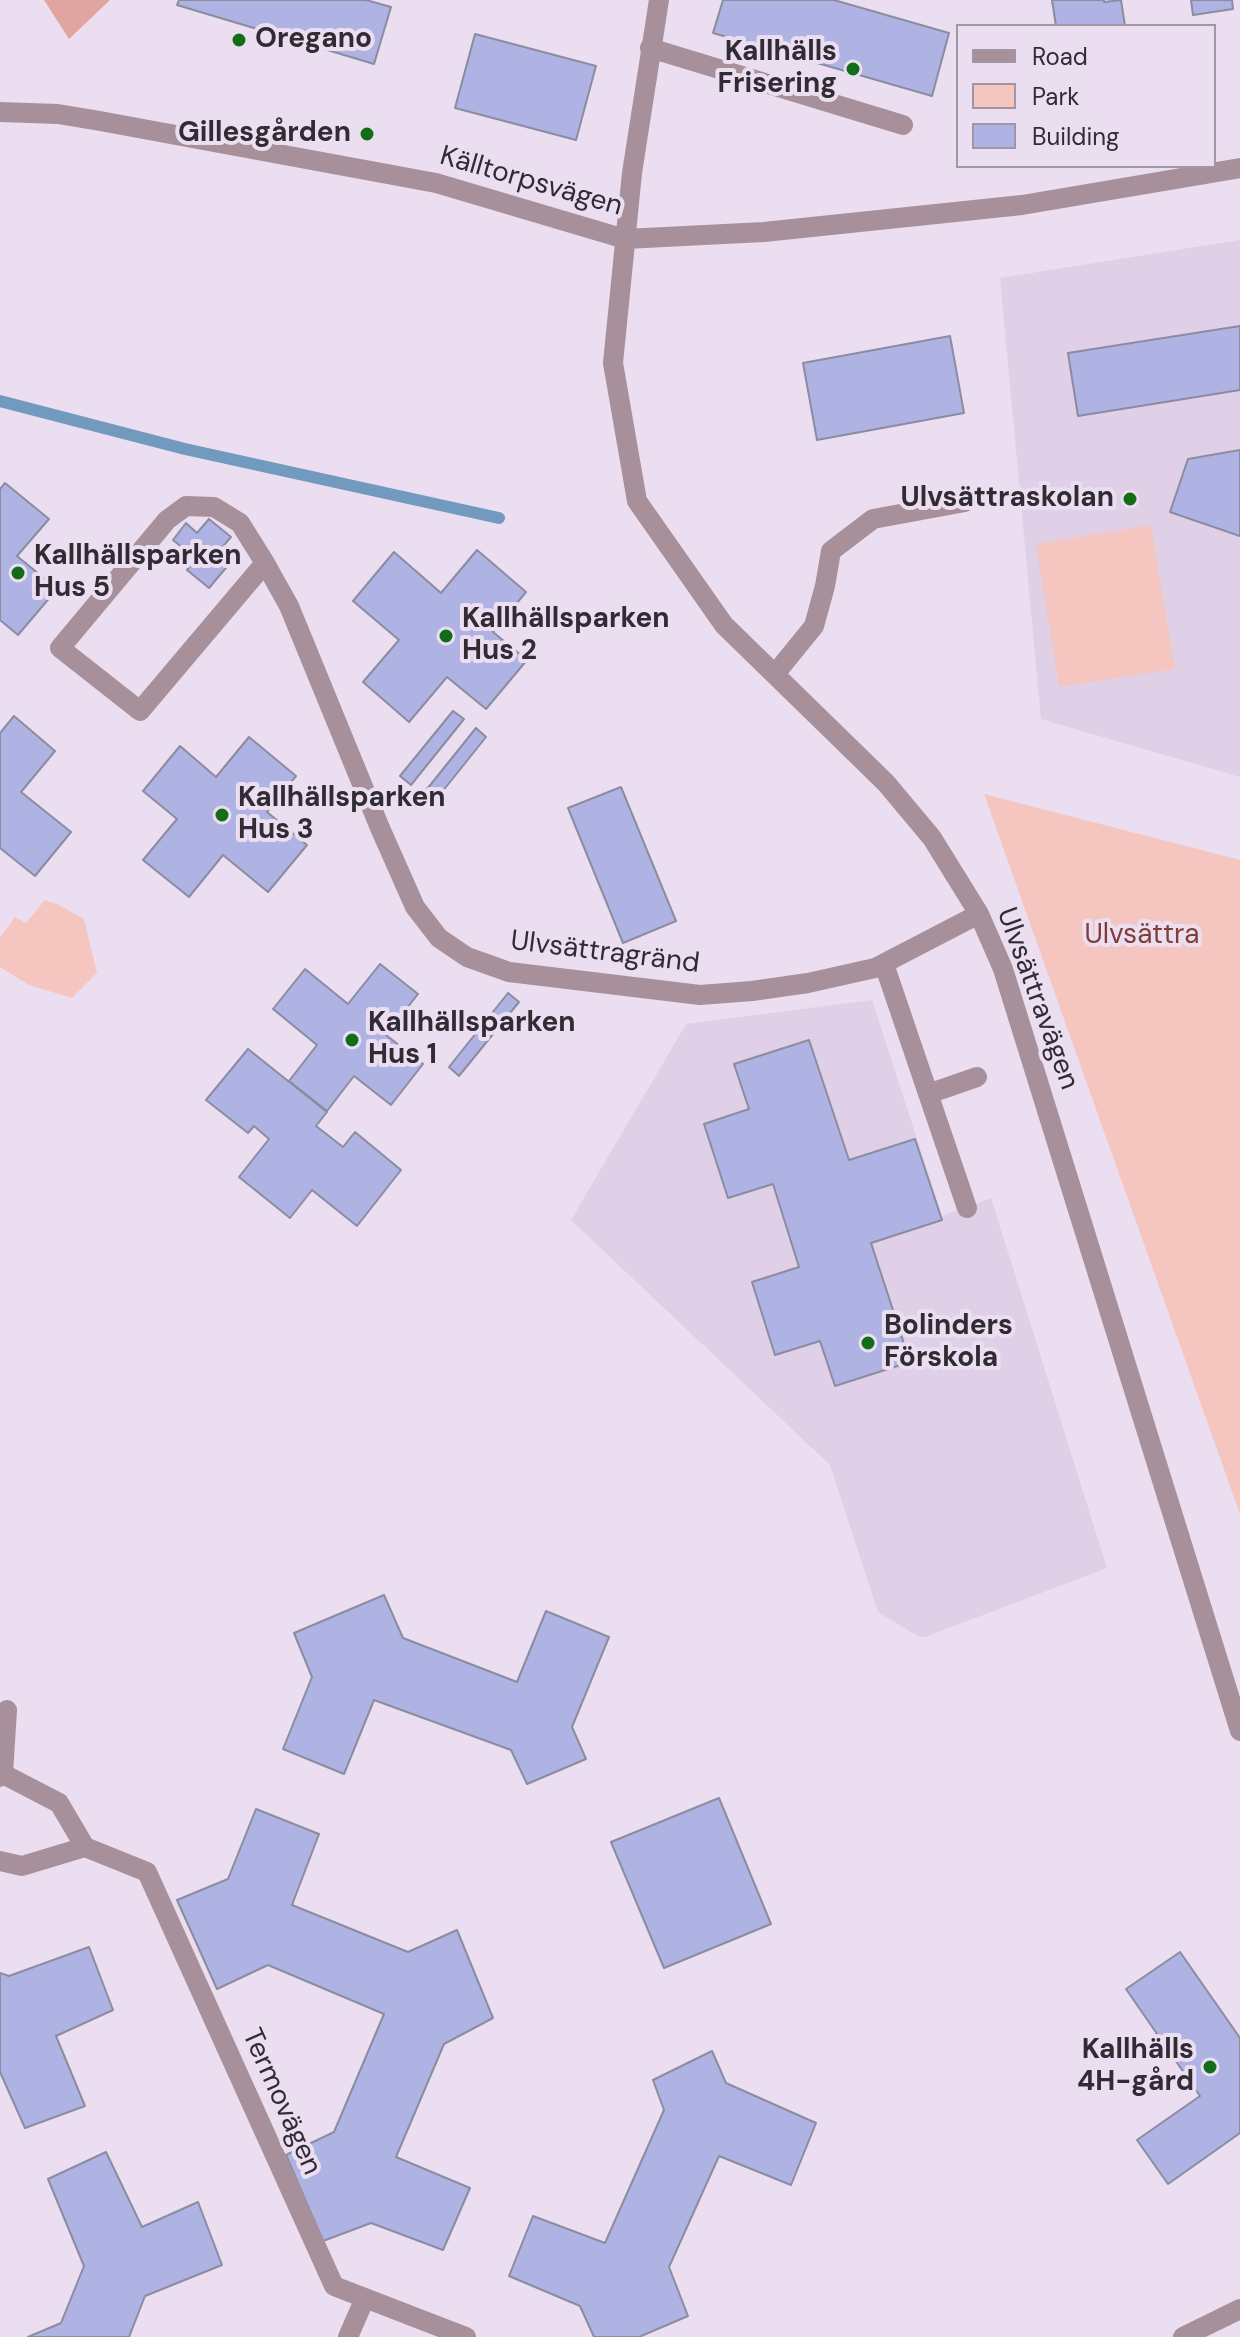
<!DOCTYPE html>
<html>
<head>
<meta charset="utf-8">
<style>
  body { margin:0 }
  #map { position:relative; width:1240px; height:2337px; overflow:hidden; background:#ebdef0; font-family:"DM Sans",sans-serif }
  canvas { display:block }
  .legend { position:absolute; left:956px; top:24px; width:260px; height:144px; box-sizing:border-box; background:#ebdef0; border:2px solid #a197a4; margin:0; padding:10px 14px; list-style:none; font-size:24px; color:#312c33 }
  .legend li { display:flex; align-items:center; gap:16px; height:40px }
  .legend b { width:40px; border:2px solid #a197a4 }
</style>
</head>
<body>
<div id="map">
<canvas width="1240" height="2337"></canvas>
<ul class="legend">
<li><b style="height:10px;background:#a8909a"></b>Road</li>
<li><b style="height:22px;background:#f5c5c0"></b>Park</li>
<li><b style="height:22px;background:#afb3e4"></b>Building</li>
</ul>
</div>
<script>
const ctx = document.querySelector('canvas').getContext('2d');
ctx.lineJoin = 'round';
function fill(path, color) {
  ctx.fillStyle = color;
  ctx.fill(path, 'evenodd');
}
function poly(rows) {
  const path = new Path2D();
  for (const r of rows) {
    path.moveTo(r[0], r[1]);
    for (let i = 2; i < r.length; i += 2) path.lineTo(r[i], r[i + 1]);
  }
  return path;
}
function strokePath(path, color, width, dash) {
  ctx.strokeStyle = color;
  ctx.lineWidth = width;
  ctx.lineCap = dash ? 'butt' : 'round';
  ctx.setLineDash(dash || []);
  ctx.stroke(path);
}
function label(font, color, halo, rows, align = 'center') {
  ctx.font = font + ' "DM Sans",sans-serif';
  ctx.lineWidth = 8;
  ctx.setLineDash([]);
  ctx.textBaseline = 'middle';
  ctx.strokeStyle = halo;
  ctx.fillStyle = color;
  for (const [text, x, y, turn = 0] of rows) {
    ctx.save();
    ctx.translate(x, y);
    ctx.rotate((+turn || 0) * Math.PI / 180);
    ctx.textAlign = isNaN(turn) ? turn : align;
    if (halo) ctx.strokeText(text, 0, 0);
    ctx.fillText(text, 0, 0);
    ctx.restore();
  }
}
fill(poly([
  [1240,240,1240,777,1041,719,1000,278],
  [872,1000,942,1216,991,1198,1107,1568,925,1637,919,1637,878,1612,830,1465,571,1220,686,1024]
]), '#dfcfe7');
fill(poly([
  [1151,525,1175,669,1059,687,1036,544],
  [984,794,1240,860,1240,1514],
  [45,900,59,905,84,919,97,973,72,998,29,985,0,967,0,938,15,917,26,923]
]), '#f5c5c0');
fill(poly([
  [44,0,110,0,69,39]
]), '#e0a5a0');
strokePath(poly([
  [0,401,185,449,499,518]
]), '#7299be', 12);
const building = poly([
  [179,0,366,0,391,7,374,64,177,5,179,0],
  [723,0,834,0,949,33,932,96,713,33,723,0],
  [1052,0,1104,0,1104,2,1121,0,1125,26,1056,26,1052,0],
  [1191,0,1232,0,1233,9,1193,15,1191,0],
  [475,34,596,66,576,140,455,108,475,34],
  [1240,326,1240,390,1078,416,1068,353,1240,326],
  [950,336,964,413,817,440,803,363,950,336],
  [1240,450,1240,536,1170,512,1188,459,1240,450],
  [5,483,49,519,17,556,57,589,18,635,0,620,0,489,5,483],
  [209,519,231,537,218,552,230,563,209,588,187,570,196,559,173,540,186,523,197,533,209,519],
  [477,550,526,592,493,632,527,660,486,709,447,677,409,722,363,682,399,640,353,601,394,552,441,593,477,550],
  [453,711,464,719,411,785,400,776,453,711],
  [14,716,55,751,21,792,71,832,35,876,0,848,0,733,14,716],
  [476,728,486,737,434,802,423,794,476,728],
  [249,737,296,776,267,812,307,845,268,892,223,855,189,897,143,860,177,819,143,791,180,746,216,777,249,737],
  [621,787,676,921,623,943,568,808,621,787],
  [380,964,418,994,386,1035,423,1064,391,1105,354,1076,327,1111,289,1081,317,1045,273,1009,305,969,348,1004,380,964],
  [508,993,519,1002,459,1076,449,1067,508,993],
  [809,1040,849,1160,915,1139,942,1220,871,1243,910,1362,835,1386,820,1341,775,1355,752,1282,799,1267,773,1184,728,1198,704,1124,749,1109,734,1064,809,1040],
  [248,1049,327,1112,316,1126,343,1147,355,1132,401,1170,357,1226,312,1190,290,1218,239,1177,269,1139,254,1126,248,1133,206,1100,248,1049],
  [384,1595,403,1638,517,1682,546,1611,609,1637,572,1727,586,1759,527,1784,511,1750,374,1700,344,1774,283,1749,312,1677,294,1633,384,1595],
  [719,1798,771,1924,664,1968,611,1842,719,1798],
  [256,1809,319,1834,292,1905,408,1952,457,1930,493,2018,444,2044,396,2157,470,2188,443,2250,371,2223,323,2241,286,2155,334,2132,384,2014,268,1965,217,1989,177,1900,228,1879,256,1809],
  [89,1947,113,2010,56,2036,85,2106,25,2128,0,2072,0,1973,9,1976,89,1947],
  [1180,1952,1240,2038,1240,2133,1168,2184,1137,2140,1200,2096,1126,1989,1180,1952],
  [712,2051,726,2083,816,2123,791,2185,719,2156,669,2267,688,2316,639,2337,594,2337,580,2306,509,2276,533,2216,605,2243,664,2110,653,2080,712,2051],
  [106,2152,142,2227,198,2202,222,2265,145,2296,129,2337,28,2337,61,2323,84,2266,48,2179,106,2152]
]);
fill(building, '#afb3e4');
strokePath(building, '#8b8c9f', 2);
strokePath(poly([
  [659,0,632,173,613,363,637,501,724,625,886,783,932,838,979,914,1003,969,1240,1731],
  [650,48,903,125],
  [0,112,58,114,100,121,436,183,625,239,764,232,1022,205,1240,168],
  [265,563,140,711,60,648,167,520,186,506,214,507,240,523,265,563,289,606,380,828,415,907,439,938,467,957,509,972,700,995,752,991,808,983,875,968,979,914],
  [775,674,814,626,825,586,831,551,873,519,965,502],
  [884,964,967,1208],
  [928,1094,977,1077],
  [3,1774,7,1710],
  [0,1777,3,1774,59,1803,85,1847,147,1872,334,2286,466,2337],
  [0,1861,22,1866,85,1847],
  [348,2337,365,2298],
  [1183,2337,1240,2309]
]), '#a8909a', 20);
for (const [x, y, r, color] of [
  [239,40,8,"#116d18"],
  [853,69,8,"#116d18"],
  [367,134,8,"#116d18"],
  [1130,499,8,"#116d18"],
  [18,573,8,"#116d18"],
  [446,636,8,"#116d18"],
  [222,815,8,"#116d18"],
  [352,1040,8,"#116d18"],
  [868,1343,8,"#116d18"],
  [1210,2067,8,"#116d18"]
]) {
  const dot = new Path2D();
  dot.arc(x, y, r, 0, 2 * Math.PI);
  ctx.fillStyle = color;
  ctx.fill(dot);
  strokePath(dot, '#ebdef0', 3);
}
label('bold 28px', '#312c33', '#ebdef0', [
  ["Oregano",255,40],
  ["Kallhälls",837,53,"right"],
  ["Frisering",837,85,"right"],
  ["Gillesgården",351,134,"right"],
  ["Ulvsättraskolan",1114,499,"right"],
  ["Kallhällsparken",34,557],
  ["Hus 5",34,589],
  ["Kallhällsparken",462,620],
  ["Hus 2",462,652],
  ["Kallhällsparken",238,799],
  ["Hus 3",238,831],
  ["Kallhällsparken",368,1024],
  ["Hus 1",368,1056],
  ["Bolinders",884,1327],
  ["Förskola",884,1359],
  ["Kallhälls",1194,2051,"right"],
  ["4H-gård",1194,2083,"right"]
], 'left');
label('28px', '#312c33', '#ebdef0', [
  ["Källtorpsvägen",531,182,16],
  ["Ulvsättragränd",605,953,7],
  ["Ulvsättravägen",1037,999,70],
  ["Termovägen",281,2102,66]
]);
label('28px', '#833b38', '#ebdef0', [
  ["Ulvsättra",1142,936]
]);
</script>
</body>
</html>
